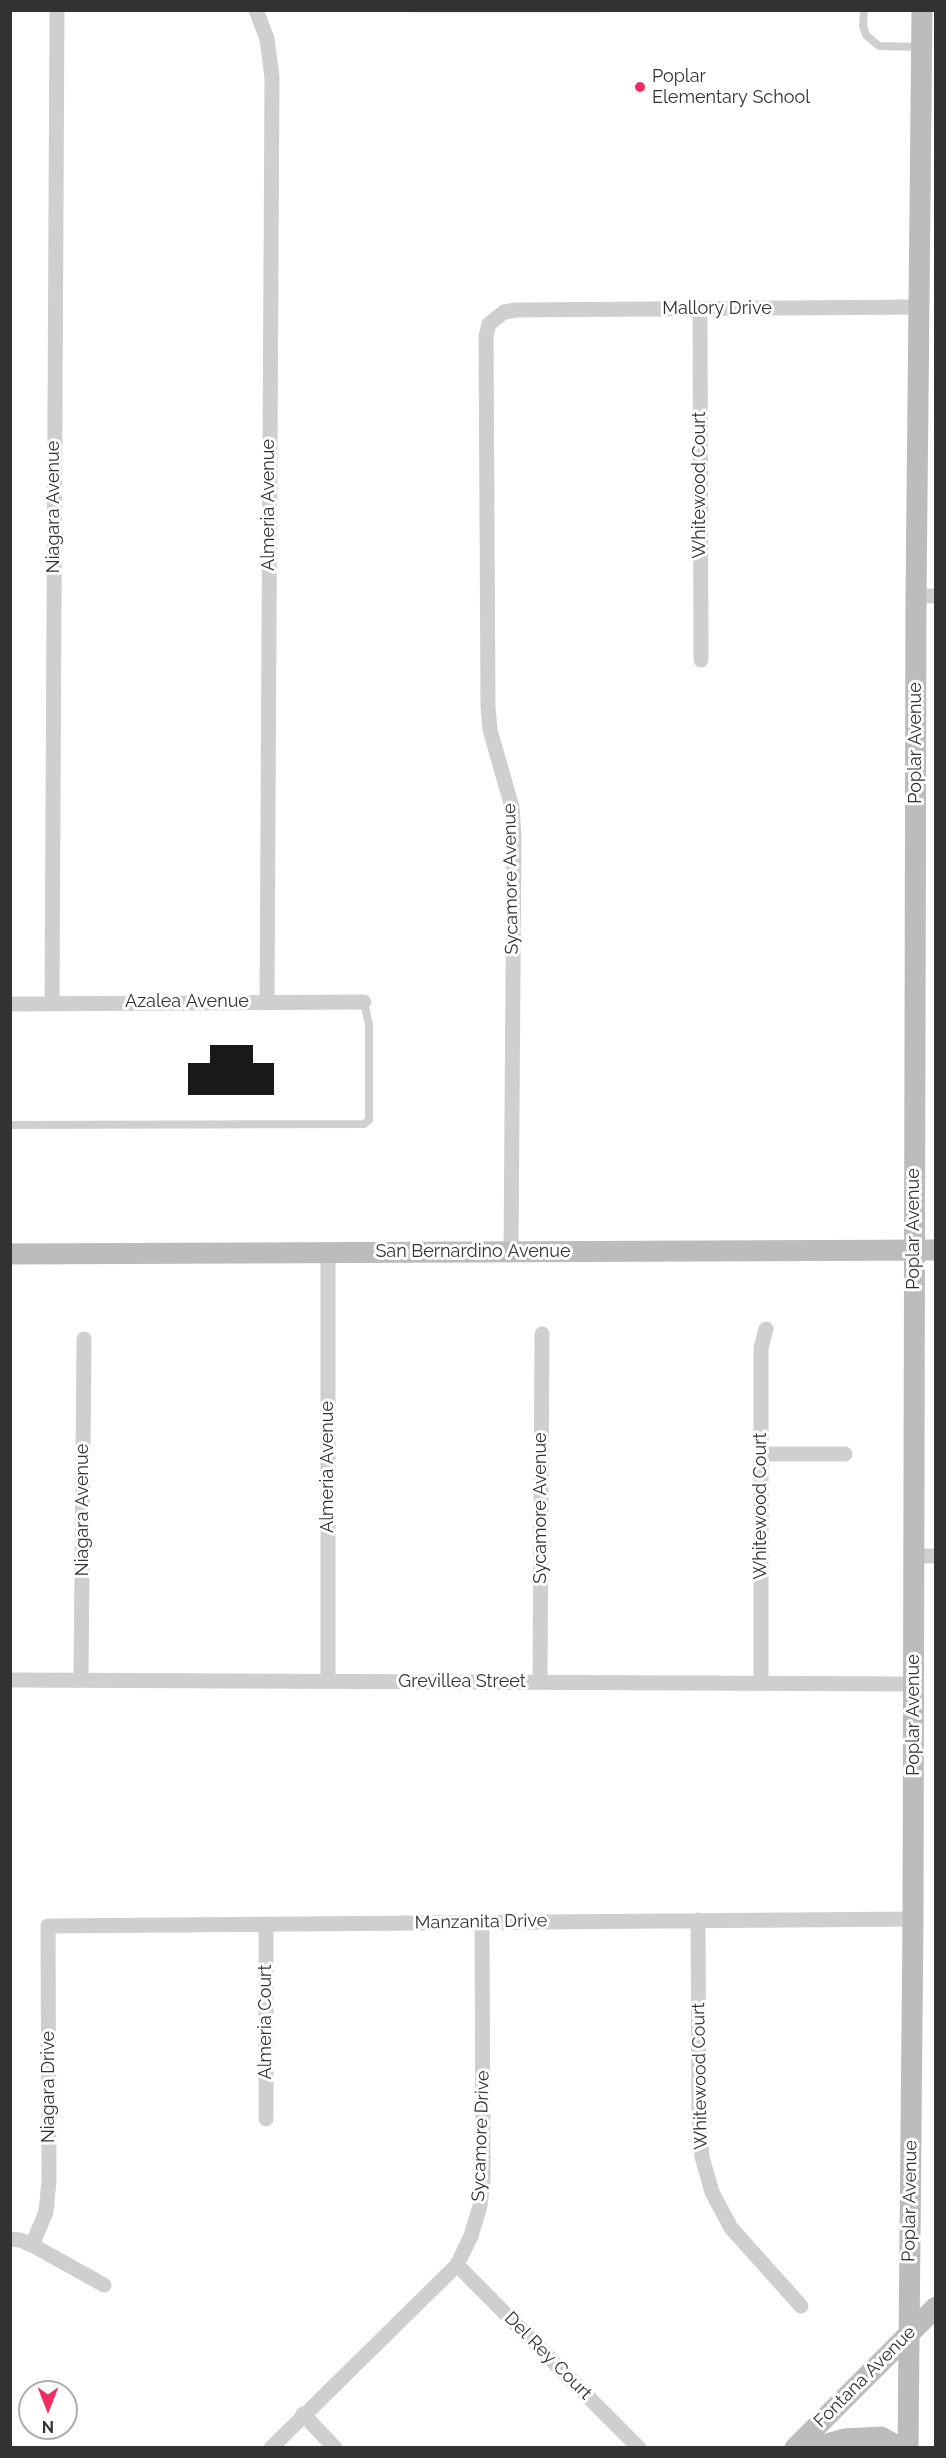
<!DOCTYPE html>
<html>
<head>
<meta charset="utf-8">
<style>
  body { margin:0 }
  #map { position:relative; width:946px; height:2458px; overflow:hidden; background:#fff; font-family:Raleway,sans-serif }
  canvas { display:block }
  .frame { position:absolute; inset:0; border:12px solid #323232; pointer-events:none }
  .north { position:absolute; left:18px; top:2380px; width:60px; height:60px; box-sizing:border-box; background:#fff; border:2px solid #adadad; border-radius:50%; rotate:180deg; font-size:16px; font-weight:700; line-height:24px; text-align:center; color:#323232 }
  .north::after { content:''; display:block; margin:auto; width:21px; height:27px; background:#f12c60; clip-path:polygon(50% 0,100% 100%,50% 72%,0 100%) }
</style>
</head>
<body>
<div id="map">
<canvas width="946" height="2458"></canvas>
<div class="frame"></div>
<div class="north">N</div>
</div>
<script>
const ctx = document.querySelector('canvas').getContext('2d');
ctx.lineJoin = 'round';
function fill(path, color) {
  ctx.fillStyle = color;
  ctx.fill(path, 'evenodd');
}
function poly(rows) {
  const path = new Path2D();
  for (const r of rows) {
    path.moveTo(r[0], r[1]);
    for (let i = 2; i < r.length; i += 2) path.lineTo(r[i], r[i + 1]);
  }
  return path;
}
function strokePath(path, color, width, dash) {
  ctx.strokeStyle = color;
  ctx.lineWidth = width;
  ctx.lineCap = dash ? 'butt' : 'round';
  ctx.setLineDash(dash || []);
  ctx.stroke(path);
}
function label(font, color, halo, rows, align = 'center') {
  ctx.font = font + ' Raleway,sans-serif';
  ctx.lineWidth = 6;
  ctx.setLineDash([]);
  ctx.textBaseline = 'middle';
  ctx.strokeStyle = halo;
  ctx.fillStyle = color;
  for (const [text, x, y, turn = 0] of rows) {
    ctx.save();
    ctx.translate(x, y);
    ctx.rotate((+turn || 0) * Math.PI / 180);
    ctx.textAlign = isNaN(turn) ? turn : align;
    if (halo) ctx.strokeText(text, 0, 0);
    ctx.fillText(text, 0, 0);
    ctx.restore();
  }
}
fill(poly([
  [409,11,409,10,603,11,601,13,409,13]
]), '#ebefe0');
fill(poly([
  [210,1045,253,1045,253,1063,274,1063,274,1095,188,1095,188,1063,210,1063]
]), '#191919');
strokePath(poly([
  [864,10,863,26,866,35,879,46,920,47],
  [10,1125,364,1124,369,1120,369,1025,364,1002]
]), '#cfcfcf', 8);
strokePath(poly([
  [256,10,267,39,272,77,267,1001],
  [700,309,701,660],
  [916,596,936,596],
  [52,1003,57,10],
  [10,1004,364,1002],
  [511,1252,514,837,512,807,490,730,488,706,486,336,489,324,504,312,516,310,918,307],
  [762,1454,845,1454],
  [914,1556,936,1556],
  [10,1680,914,1684],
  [81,1680,84,1339],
  [328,1681,328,1252],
  [540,1682,542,1334],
  [761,1683,761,1348,766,1329],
  [698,1920,699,2118,702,2157,712,2192,731,2228,801,2306],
  [266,2119,266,1924],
  [10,2239,20,2240,32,2245,104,2285],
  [32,2245,46,2212,49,2181,48,1926,913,1919],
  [457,2265,639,2448],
  [303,2414,335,2448],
  [271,2448,457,2265,471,2236,480,2206,483,2180,482,1922]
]), '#cfcfcf', 15);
strokePath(poly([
  [10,1254,936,1250],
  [795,2448,936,2307],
  [812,2448,844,2439,881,2437,901,2448],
  [908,2448,913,1919,916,596,922,10]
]), '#bcbcbc', 21);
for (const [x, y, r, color] of [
  [640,87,6,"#f12c60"]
]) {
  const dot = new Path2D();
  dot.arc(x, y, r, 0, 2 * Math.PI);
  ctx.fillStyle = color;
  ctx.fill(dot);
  strokePath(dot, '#fff', 2);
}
label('18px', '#323232', '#fff', [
  ["Poplar",652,77],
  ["Elementary School",652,98]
], 'left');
label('18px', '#323232', '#fff', [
  ["Mallory Drive",717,309],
  ["Whitewood Court",700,485,-90],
  ["Almeria Avenue",269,505,-90],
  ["Niagara Avenue",54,507,-90],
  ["Poplar Avenue",916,743,-90],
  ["Sycamore Avenue",511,879,-91],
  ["Azalea Avenue",187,1002],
  ["Poplar Avenue",914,1229,-90],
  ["San Bernardino Avenue",473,1252],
  ["Almeria Avenue",328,1467,-90],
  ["Whitewood Court",761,1506,-90],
  ["Sycamore Avenue",541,1508,-90],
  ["Niagara Avenue",83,1510,-90],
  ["Grevillea Street",462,1682],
  ["Poplar Avenue",914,1715,-90],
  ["Manzanita Drive",481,1922,-1],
  ["Almeria Court",266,2022,-90],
  ["Whitewood Court",700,2076,-91],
  ["Niagara Drive",49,2087,-90],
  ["Sycamore Drive",481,2136,-88],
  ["Poplar Avenue",910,2201,-89],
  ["Del Rey Court",548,2356,45],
  ["Fontana Avenue",865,2377,-45]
]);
</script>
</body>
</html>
